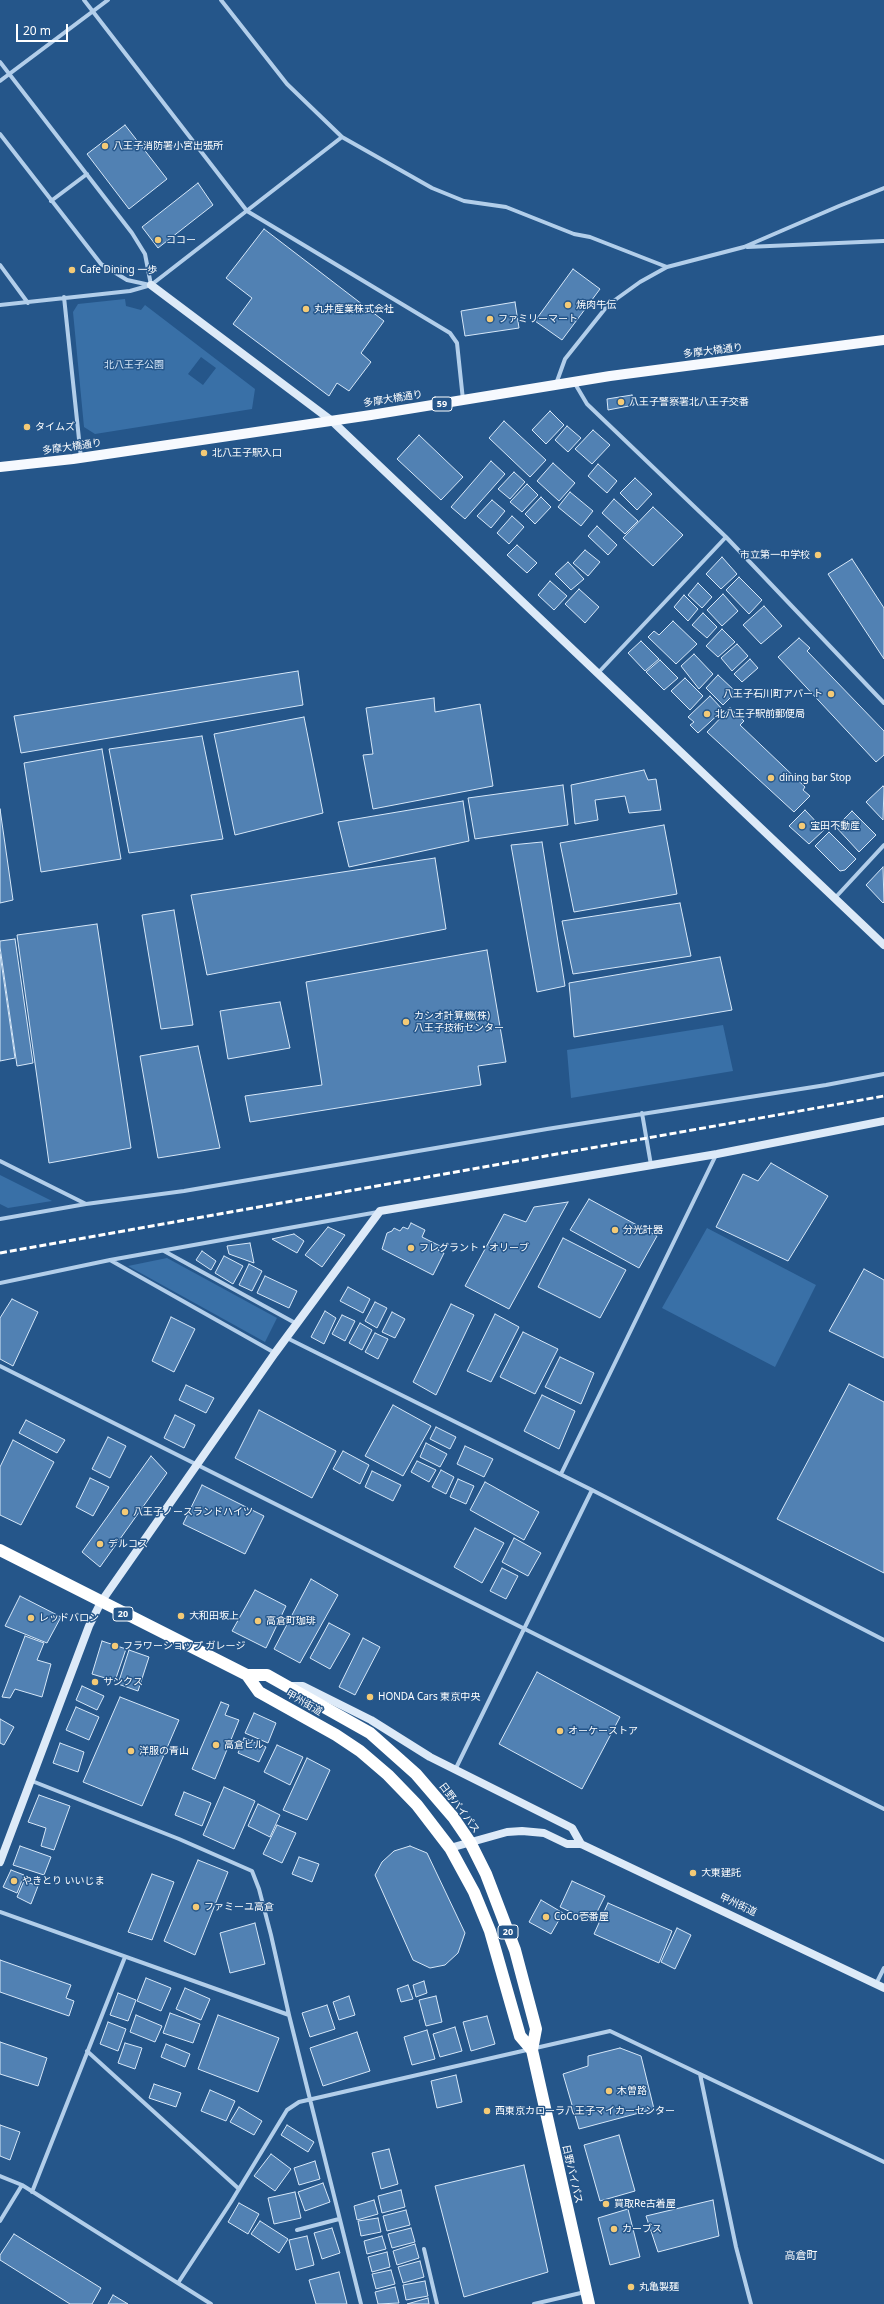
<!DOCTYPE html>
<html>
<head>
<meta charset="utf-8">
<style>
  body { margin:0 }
  #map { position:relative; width:884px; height:2304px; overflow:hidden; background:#25568a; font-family:"Noto Sans",sans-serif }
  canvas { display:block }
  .scale { position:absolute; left:16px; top:24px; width:52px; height:18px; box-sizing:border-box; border:2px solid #fff; border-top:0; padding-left:5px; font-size:12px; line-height:14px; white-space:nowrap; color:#fff; -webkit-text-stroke:3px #25568a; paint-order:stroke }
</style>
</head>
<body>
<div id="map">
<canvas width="884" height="2304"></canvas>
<div class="scale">20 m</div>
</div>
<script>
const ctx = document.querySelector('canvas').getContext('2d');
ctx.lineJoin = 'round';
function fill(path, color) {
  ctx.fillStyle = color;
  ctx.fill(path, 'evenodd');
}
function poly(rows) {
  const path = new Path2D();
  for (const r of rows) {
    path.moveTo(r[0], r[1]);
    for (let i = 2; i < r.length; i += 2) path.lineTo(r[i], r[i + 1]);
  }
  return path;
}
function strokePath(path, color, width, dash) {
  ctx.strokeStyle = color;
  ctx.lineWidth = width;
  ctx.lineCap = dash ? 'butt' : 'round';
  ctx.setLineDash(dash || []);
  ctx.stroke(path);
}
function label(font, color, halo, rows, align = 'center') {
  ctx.font = font + ' "Noto Sans","Noto Sans JP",sans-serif';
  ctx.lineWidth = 3;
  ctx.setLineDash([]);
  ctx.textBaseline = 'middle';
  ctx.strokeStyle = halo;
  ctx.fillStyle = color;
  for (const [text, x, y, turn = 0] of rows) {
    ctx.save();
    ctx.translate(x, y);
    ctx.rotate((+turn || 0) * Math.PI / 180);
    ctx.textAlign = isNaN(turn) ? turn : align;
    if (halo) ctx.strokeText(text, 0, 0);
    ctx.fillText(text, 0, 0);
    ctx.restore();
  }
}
fill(poly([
  [125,299,126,306,141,310,145,305,255,389,252,409,95,434,84,427,73,312,78,304],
  [201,357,216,368,203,385,188,374],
  [723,1025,733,1071,571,1098,567,1050],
  [0,1175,52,1201,8,1208,0,1204],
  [707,1228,816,1285,775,1367,662,1308],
  [167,1258,277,1318,265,1342,128,1266]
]), '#3970a7');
const building = poly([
  [125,125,167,179,129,209,87,154,125,125],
  [198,183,213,205,158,248,142,227,198,183],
  [264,229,384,321,361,353,371,362,349,391,337,383,329,396,233,324,252,298,226,278,264,229],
  [573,269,600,289,562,340,535,321,573,269],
  [515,302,519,328,465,336,461,311,515,302],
  [632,395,634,405,608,410,607,399,632,395],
  [550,411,564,425,546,444,532,430,550,411],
  [504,421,546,460,530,477,489,438,504,421],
  [567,426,581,438,568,452,555,440,567,426],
  [593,430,610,445,592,464,575,449,593,430],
  [419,435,463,477,441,500,397,459,419,435],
  [491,461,505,474,465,519,451,507,491,461],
  [553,463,575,483,559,501,537,481,553,463],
  [598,464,617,481,607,493,588,476,598,464],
  [514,472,525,482,510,499,498,489,514,472],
  [635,478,652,494,637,510,620,493,635,478],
  [527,484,538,495,522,512,510,502,527,484],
  [570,492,593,511,581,526,558,507,570,492],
  [541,497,551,507,535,524,525,514,541,497],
  [614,499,638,521,625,534,602,513,614,499],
  [492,500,505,511,491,528,477,516,492,500],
  [653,507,683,535,653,566,623,538,653,507],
  [512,516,524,527,509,544,497,533,512,516],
  [597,526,617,545,608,555,588,536,597,526],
  [517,545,537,563,527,573,507,555,517,545],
  [585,550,600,562,588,576,573,563,585,550],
  [722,557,737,574,721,589,706,574,722,557],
  [852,559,884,608,884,659,828,574,852,559],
  [568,562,584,579,571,590,555,574,568,562],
  [739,577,762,600,749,614,726,590,739,577],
  [550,581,567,596,554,610,538,595,550,581],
  [698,583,712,597,702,608,688,595,698,583],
  [579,589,599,607,585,623,565,604,579,589],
  [723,594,738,611,722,626,707,610,723,594],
  [684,595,698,609,688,621,674,607,684,595],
  [764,606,782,626,761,644,743,625,764,606],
  [703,613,717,627,707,638,692,625,703,613],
  [673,621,697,644,676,664,648,637,654,631,659,635,673,621],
  [722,629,735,642,718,657,706,646,722,629],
  [799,638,810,648,807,651,884,731,884,755,876,762,778,657,799,638],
  [641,641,659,659,645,671,628,653,641,641],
  [737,644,748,656,732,671,721,658,737,644],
  [694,654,713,674,699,689,681,666,694,654],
  [750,659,758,668,742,682,734,674,750,659],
  [660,660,678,678,664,690,646,672,660,660],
  [298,671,303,705,21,753,14,716,298,671],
  [718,675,736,692,723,705,706,688,718,675],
  [685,678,703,696,690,710,671,691,685,678],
  [710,696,723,710,698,733,690,725,694,722,688,717,710,696],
  [434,698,435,712,480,704,493,786,373,809,363,755,373,754,366,708,434,698],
  [730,708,744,721,740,725,805,787,803,790,810,796,794,812,707,732,730,708],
  [304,717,323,813,235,835,214,734,304,717],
  [202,736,223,839,129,853,109,749,202,736],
  [102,749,121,859,41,872,24,763,102,749],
  [644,770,648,780,656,779,661,810,629,813,625,796,595,800,598,820,575,824,571,785,644,770],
  [563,785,568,825,475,839,468,798,563,785],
  [883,786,884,787,883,820,866,802,883,786],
  [463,801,469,841,349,867,338,822,463,801],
  [0,809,13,900,0,903,0,809],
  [805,810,824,830,809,844,789,826,805,810],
  [852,811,876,835,859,852,836,827,852,811],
  [664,825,677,894,574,912,560,843,664,825],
  [829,832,856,859,845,870,840,871,815,846,829,832],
  [542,842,565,986,537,992,511,845,542,842],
  [435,858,446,929,207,975,191,895,435,858],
  [883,867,884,902,883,903,866,885,883,867],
  [680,903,691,956,573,974,562,921,680,903],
  [174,910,193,1025,161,1029,142,915,174,910],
  [97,924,131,1148,49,1163,17,935,97,924],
  [15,939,33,1063,17,1066,0,947,0,941,15,939],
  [487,950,506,1062,478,1066,481,1085,250,1122,245,1096,322,1085,306,982,487,950],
  [0,954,15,1058,0,1061,0,954],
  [720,957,732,1010,574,1037,569,983,720,957],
  [280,1002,290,1048,228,1059,220,1011,280,1002],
  [198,1046,220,1148,158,1158,140,1056,198,1046],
  [771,1163,828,1196,788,1261,716,1227,743,1174,758,1181,771,1163],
  [589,1199,657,1236,639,1268,570,1230,589,1199],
  [568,1202,509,1309,465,1286,504,1214,526,1222,534,1207,568,1202],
  [411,1223,425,1230,422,1237,440,1246,438,1250,444,1253,433,1275,382,1249,387,1233,392,1231,394,1228,400,1231,403,1227,408,1229,411,1223],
  [328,1227,345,1235,322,1267,305,1255,328,1227],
  [294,1234,304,1241,297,1253,272,1239,294,1234],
  [563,1238,626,1270,600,1318,538,1287,563,1238],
  [250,1243,254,1263,229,1254,227,1246,250,1243],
  [202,1251,216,1261,211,1270,196,1260,202,1251],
  [224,1256,243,1266,233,1284,215,1273,224,1256],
  [249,1264,262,1271,252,1291,239,1285,249,1264],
  [864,1269,884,1280,884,1358,829,1331,864,1269],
  [265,1276,297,1291,289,1308,257,1293,265,1276],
  [348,1287,370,1299,363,1313,340,1301,348,1287],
  [12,1299,38,1312,13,1366,0,1359,0,1318,12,1299],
  [375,1302,387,1308,377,1328,365,1321,375,1302],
  [451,1304,474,1315,436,1395,413,1382,451,1304],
  [325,1311,336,1318,324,1344,311,1337,325,1311],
  [392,1312,405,1319,395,1338,382,1332,392,1312],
  [495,1314,519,1327,491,1382,467,1371,495,1314],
  [342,1315,355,1321,345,1341,332,1334,342,1315],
  [171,1317,195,1329,174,1372,152,1361,171,1317],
  [360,1323,372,1330,362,1350,349,1343,360,1323],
  [523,1332,558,1349,535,1394,500,1377,523,1332],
  [375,1333,388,1339,378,1359,365,1352,375,1333],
  [560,1357,594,1373,581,1404,545,1387,560,1357],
  [849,1384,884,1402,884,1573,777,1519,849,1384],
  [186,1385,214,1398,206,1413,179,1400,186,1385],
  [542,1395,575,1411,559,1449,524,1431,542,1395],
  [393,1405,431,1426,403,1476,365,1456,393,1405],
  [259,1410,336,1451,312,1498,235,1458,259,1410],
  [175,1415,195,1425,184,1448,164,1438,175,1415],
  [26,1420,65,1440,57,1453,19,1433,26,1420],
  [436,1427,456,1437,450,1449,430,1439,436,1427],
  [108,1437,126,1446,110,1478,92,1469,108,1437],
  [13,1440,54,1462,21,1525,0,1515,0,1467,13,1440],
  [426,1443,447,1454,440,1467,420,1457,426,1443],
  [465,1446,493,1459,484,1477,457,1464,465,1446],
  [343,1451,369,1465,360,1484,333,1469,343,1451],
  [151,1456,167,1473,100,1567,82,1552,151,1456],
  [417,1461,436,1470,429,1482,411,1472,417,1461],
  [441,1470,454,1477,446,1494,432,1487,441,1470],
  [372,1471,401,1485,393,1501,365,1487,372,1471],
  [90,1478,109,1487,93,1516,76,1507,90,1478],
  [458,1479,474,1486,466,1504,450,1497,458,1479],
  [485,1482,539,1512,524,1540,470,1510,485,1482],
  [202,1485,264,1516,245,1554,183,1524,202,1485],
  [475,1528,504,1543,482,1583,454,1567,475,1528],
  [514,1538,541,1553,528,1576,502,1562,514,1538],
  [502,1568,518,1576,506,1599,490,1591,502,1568],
  [311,1579,338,1595,300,1663,274,1649,311,1579],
  [255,1590,286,1606,266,1648,232,1631,255,1590],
  [20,1596,61,1617,47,1643,5,1626,20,1596],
  [329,1623,350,1634,330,1669,310,1658,329,1623],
  [25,1636,44,1643,37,1660,51,1664,42,1697,15,1689,10,1698,2,1697,25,1636],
  [363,1638,380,1647,355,1695,339,1687,363,1638],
  [102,1641,126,1649,115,1681,92,1674,102,1641],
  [129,1650,149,1657,138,1691,118,1684,129,1650],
  [537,1672,620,1717,582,1789,499,1744,537,1672],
  [82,1686,104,1696,97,1710,76,1700,82,1686],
  [120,1697,179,1720,142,1806,83,1782,120,1697],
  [221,1702,229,1705,225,1715,239,1720,215,1779,192,1769,221,1702],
  [76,1707,99,1717,89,1740,66,1730,76,1707],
  [254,1713,276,1723,268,1743,245,1733,254,1713],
  [0,1719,14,1727,4,1745,0,1743,0,1719],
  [244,1738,266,1747,259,1762,238,1753,244,1738],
  [60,1743,84,1752,78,1772,53,1763,60,1743],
  [277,1745,303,1757,290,1785,264,1772,277,1745],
  [307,1758,330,1770,307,1820,283,1810,307,1758],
  [224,1787,255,1801,234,1849,203,1835,224,1787],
  [184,1792,211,1803,202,1826,175,1815,184,1792],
  [39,1795,70,1806,54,1850,41,1846,46,1828,28,1822,39,1795],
  [258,1804,280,1815,270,1837,248,1826,258,1804],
  [277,1825,296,1833,282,1863,263,1854,277,1825],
  [20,1846,51,1857,44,1875,13,1865,20,1846],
  [410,1846,427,1853,465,1933,458,1953,445,1965,430,1968,413,1960,375,1875,382,1862,394,1851,410,1846],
  [299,1857,319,1864,312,1882,292,1874,299,1857],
  [198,1860,228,1872,195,1955,164,1941,198,1860],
  [11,1870,24,1875,17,1893,3,1887,11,1870],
  [152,1874,174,1882,152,1940,128,1932,152,1874],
  [24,1881,38,1886,31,1904,17,1897,24,1881],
  [572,1881,605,1896,592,1922,560,1907,572,1881],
  [541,1900,563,1913,551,1934,529,1922,541,1900],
  [608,1903,672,1931,659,1963,594,1934,608,1903],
  [255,1923,265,1964,230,1973,220,1933,255,1923],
  [677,1928,691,1935,675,1969,661,1962,677,1928],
  [0,1960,71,1985,66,1998,74,2001,69,2016,0,1992,0,1960],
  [146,1978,171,1988,161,2011,137,2001,146,1978],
  [424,1981,427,1993,416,1997,413,1985,424,1981],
  [408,1985,413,1999,401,2002,397,1989,408,1985],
  [185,1988,210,1999,201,2020,176,2009,185,1988],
  [118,1993,136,2000,128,2021,110,2015,118,1993],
  [349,1996,355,2015,339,2020,333,2002,349,1996],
  [436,1996,442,2022,426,2026,419,2000,436,1996],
  [327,2005,335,2029,310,2037,302,2013,327,2005],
  [170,2013,200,2024,193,2043,163,2033,170,2013],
  [136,2015,162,2026,155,2042,130,2032,136,2015],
  [218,2015,279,2038,258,2092,198,2069,218,2015],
  [487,2016,495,2044,471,2051,463,2022,487,2016],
  [108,2022,126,2029,118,2051,100,2044,108,2022],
  [455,2027,462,2051,440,2057,433,2034,455,2027],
  [427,2030,435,2059,412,2065,404,2037,427,2030],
  [357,2032,370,2071,323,2086,310,2048,357,2032],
  [0,2042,47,2058,38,2086,0,2074,0,2042],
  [125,2043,142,2048,135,2069,118,2063,125,2043],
  [166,2044,190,2054,185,2067,161,2057,166,2044],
  [620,2048,641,2056,654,2109,579,2129,563,2074,588,2066,588,2056,620,2048],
  [456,2075,462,2102,437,2108,431,2081,456,2075],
  [154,2084,181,2093,176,2107,149,2098,154,2084],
  [210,2090,235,2101,226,2121,201,2111,210,2090],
  [239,2107,262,2121,254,2135,230,2122,239,2107],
  [0,2125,20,2132,10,2160,0,2156,0,2125],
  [287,2125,314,2142,308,2152,281,2135,287,2125],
  [619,2135,635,2191,600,2201,584,2145,619,2135],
  [389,2149,398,2184,381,2189,372,2153,389,2149],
  [271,2154,291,2169,275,2191,254,2176,271,2154],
  [315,2161,320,2179,299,2185,294,2168,315,2161],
  [524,2165,548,2272,464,2297,435,2186,524,2165],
  [323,2183,330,2202,305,2211,298,2192,323,2183],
  [401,2190,405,2207,382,2213,378,2196,401,2190],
  [295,2192,301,2218,274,2224,268,2198,295,2192],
  [374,2200,378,2214,357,2220,354,2206,374,2200],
  [713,2200,719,2236,658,2252,646,2216,713,2200],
  [239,2203,259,2214,248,2234,228,2222,239,2203],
  [628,2209,640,2257,610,2265,598,2218,628,2209],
  [406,2210,410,2225,387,2231,383,2216,406,2210],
  [378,2218,381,2232,361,2236,358,2221,378,2218],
  [260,2221,288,2239,279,2253,251,2234,260,2221],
  [332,2228,340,2253,322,2259,314,2233,332,2228],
  [411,2228,415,2242,392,2248,388,2234,411,2228],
  [14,2234,101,2288,92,2304,70,2304,0,2260,0,2255,14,2234],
  [307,2236,314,2265,296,2270,289,2240,307,2236],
  [382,2236,386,2249,367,2254,364,2241,382,2236],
  [415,2244,419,2258,397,2265,393,2251,415,2244],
  [387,2252,390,2267,372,2272,368,2257,387,2252],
  [420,2261,424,2277,403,2283,398,2267,420,2261],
  [391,2270,395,2284,376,2289,372,2274,391,2270],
  [339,2272,347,2304,316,2304,309,2280,339,2272],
  [425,2281,428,2296,406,2300,403,2285,425,2281],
  [395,2287,399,2303,378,2304,375,2292,395,2287],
  [113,2295,128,2304,108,2304,113,2295],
  [428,2298,429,2304,407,2304,428,2298]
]);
fill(building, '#5181b3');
strokePath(building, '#d6e7f8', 1);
strokePath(poly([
  [84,0,247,211,450,333,457,343,463,400],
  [221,0,287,84,342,137,432,188,464,201,506,207,574,234,590,237,667,267],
  [0,62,132,233,145,254,151,285],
  [0,81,108,0],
  [0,134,101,264,127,280,150,285],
  [51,201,87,174],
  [747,247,884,241],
  [0,265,28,303],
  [64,297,81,458],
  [0,305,130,291,151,285,342,137],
  [574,382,587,404,726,537,884,703],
  [556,384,565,359,608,305,640,282,667,267,744,247,839,206,884,188],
  [598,673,726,537],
  [834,899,884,845],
  [642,1113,651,1165],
  [0,1161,86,1204],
  [0,1219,86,1204,184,1191,547,1129,826,1085,884,1074],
  [164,1251,297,1324],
  [110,1260,275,1353],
  [0,1283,110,1260,378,1212],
  [287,1338,592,1490,884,1640],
  [0,1366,884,1809],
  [561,1474,716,1155],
  [456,1768,592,1490],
  [32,1781,179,1839,252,1871,259,1889,271,1935,289,2015,361,2304],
  [0,1912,289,2015],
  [876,1984,884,1968],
  [87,2051,239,2189],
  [700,2074,736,2247,751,2304],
  [0,2176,22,2185,211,2304],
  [32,2192,125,1957],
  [0,2221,22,2185],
  [297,2230,339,2219],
  [424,2249,437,2304],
  [178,2283,231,2202,287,2110,299,2102,610,2031,884,2162],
  [534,2304,585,2292]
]), '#b2ceea', 4);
strokePath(poly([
  [151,285,332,421,884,945],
  [290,1686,303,1686,371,1720,430,1757,572,1828,581,1844],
  [450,1848,507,1832,522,1831,544,1833,567,1844,581,1844,884,1988],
  [0,1862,89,1626,101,1602,275,1353,380,1211,717,1154,884,1121]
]), '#ddeaf8', 8);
strokePath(poly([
  [0,467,73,459,371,415,610,376,884,340]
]), '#f6f9fe', 10);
strokePath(poly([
  [0,1550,247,1675,259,1692,336,1735,360,1751,388,1775,417,1805,450,1848,474,1892,490,1931,520,2036,532,2050,536,2029,515,1950,486,1874,470,1842,453,1817,416,1774,370,1733,267,1675,247,1675],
  [532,2050,589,2304]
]), '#fff', 12);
strokePath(poly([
  [0,1253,884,1096]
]), '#fff', 3, [7, 3]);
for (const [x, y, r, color] of [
  [105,146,4,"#f4ca76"],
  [158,240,4,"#f4ca76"],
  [72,270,4,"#f4ca76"],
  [568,305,4,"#f4ca76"],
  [306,309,4,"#f4ca76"],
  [490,319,4,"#f4ca76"],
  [621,402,4,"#f4ca76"],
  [27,427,4,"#f4ca76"],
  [204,453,4,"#f4ca76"],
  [818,555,4,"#f4ca76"],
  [831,694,4,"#f4ca76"],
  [707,714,4,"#f4ca76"],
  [771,778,4,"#f4ca76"],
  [802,826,4,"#f4ca76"],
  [406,1022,4,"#f4ca76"],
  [615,1230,4,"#f4ca76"],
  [411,1248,4,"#f4ca76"],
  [125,1512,4,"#f4ca76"],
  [100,1544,4,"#f4ca76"],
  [181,1616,4,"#f4ca76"],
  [31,1618,4,"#f4ca76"],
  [258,1621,4,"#f4ca76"],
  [115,1646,4,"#f4ca76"],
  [95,1682,4,"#f4ca76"],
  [370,1697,4,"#f4ca76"],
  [560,1731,4,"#f4ca76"],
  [216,1745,4,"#f4ca76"],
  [131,1751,4,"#f4ca76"],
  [693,1873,4,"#f4ca76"],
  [14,1881,4,"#f4ca76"],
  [196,1907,4,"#f4ca76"],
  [546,1917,4,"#f4ca76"],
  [609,2091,4,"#f4ca76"],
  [487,2111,4,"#f4ca76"],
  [606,2204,4,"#f4ca76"],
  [614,2229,4,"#f4ca76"],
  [631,2287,4,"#f4ca76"]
]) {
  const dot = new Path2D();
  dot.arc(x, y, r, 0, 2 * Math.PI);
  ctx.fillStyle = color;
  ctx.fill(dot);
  strokePath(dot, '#25568a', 1.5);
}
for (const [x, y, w] of [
  [442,404,20],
  [123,1614,20],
  [508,1932,20]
]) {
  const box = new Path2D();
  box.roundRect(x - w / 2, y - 7, w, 14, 3);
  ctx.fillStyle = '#25568a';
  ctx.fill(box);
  strokePath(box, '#fff', 1);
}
label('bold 9px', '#fff', null, [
  ["59",442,404],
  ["20",123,1614],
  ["20",508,1932]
]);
label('10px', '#fff', '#25568a', [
  ["八王子消防署小宮出張所",113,146],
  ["ココー",166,240],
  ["Cafe Dining 一歩",80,270],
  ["焼肉牛伝",576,305],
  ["丸井産業株式会社",314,309],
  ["ファミリーマート",498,319],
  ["八王子警察署北八王子交番",629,402],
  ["タイムズ",35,427],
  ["北八王子駅入口",212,453],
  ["市立第一中学校",810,555,"right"],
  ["八王子石川町アパート",823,694,"right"],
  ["北八王子駅前郵便局",715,714],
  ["dining bar Stop",779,778],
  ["宝田不動産",810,826],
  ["カシオ計算機(株)",414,1016],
  ["八王子技術センター",414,1028],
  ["分光計器",623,1230],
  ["フレグラント・オリーブ",419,1248],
  ["八王子ノースランドハイツ",133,1512],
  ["デルコス",108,1544],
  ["大和田坂上",189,1616],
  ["レッドバロン",39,1618],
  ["高倉町珈琲",266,1621],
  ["フラワーショップ ガレージ",123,1646],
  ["サンクス",103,1682],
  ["HONDA Cars 東京中央",378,1697],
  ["オーケーストア",568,1731],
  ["高倉ビル",224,1745],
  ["洋服の青山",139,1751],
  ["大東建託",701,1873],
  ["やきとり いいじま",22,1881],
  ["ファミーユ高倉",204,1907],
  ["CoCo壱番屋",554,1917],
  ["木曽路",617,2091],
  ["西東京カローラ八王子マイカーセンター",495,2111],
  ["買取Re古着屋",614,2204],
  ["カーブス",622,2229],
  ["丸亀製麺",639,2287]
], 'left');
label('10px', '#fff', '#25568a', [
  ["多摩大橋通り",713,351,-7],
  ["多摩大橋通り",393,399,-9],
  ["多摩大橋通り",72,447,-8],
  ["甲州街道",304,1703,30],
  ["日野バイパス",459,1808,53],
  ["甲州街道",738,1905,25],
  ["日野バイパス",572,2174,77]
]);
label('10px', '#d6e7f8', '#25568a', [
  ["北八王子公園",134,365]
]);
label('11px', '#fff', '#25568a', [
  ["高倉町",801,2256]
]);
</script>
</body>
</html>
